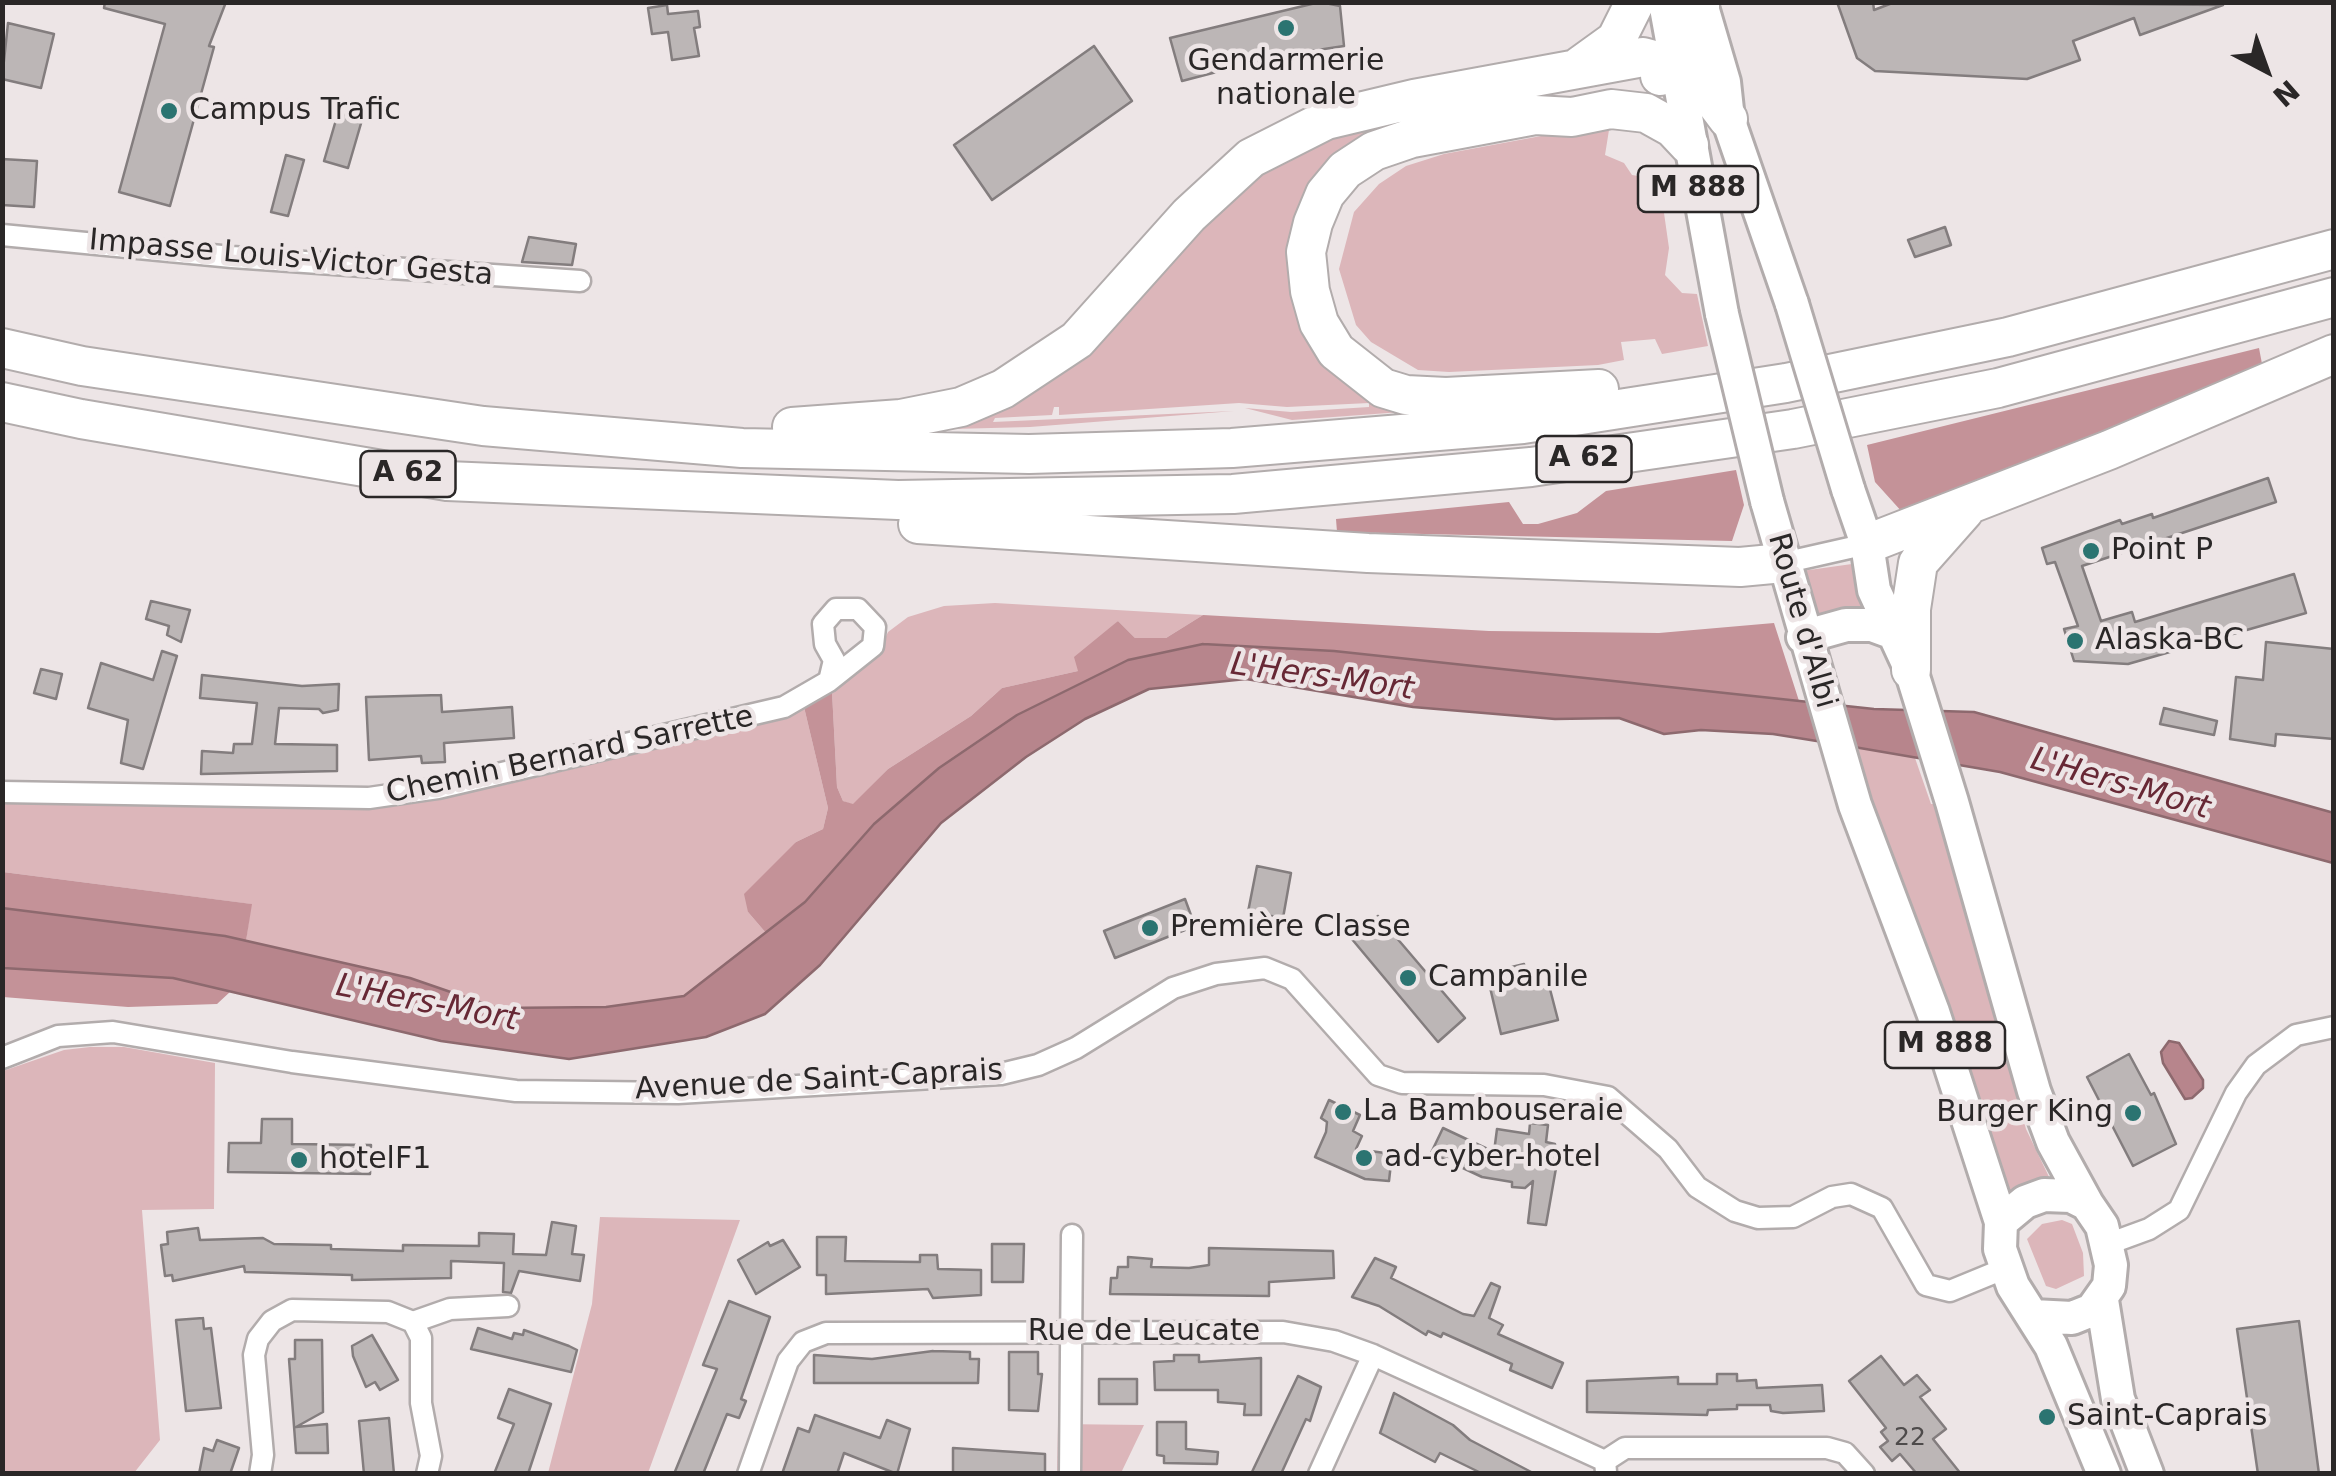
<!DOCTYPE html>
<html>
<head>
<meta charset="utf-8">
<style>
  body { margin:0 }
  #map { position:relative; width:2336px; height:1476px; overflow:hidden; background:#ede5e6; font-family:"DejaVu Sans",sans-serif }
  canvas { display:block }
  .frame { position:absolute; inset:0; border:5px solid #2a2727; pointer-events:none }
  .north { position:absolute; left:2216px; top:20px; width:100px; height:100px; -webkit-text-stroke:8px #ede5e6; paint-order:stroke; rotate:139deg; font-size:28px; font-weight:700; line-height:40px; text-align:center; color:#2a2727 }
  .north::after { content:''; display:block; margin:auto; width:35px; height:45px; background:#2a2727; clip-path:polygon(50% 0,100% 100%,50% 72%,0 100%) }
</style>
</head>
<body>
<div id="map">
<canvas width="2336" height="1476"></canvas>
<div class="frame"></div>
<div class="north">N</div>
</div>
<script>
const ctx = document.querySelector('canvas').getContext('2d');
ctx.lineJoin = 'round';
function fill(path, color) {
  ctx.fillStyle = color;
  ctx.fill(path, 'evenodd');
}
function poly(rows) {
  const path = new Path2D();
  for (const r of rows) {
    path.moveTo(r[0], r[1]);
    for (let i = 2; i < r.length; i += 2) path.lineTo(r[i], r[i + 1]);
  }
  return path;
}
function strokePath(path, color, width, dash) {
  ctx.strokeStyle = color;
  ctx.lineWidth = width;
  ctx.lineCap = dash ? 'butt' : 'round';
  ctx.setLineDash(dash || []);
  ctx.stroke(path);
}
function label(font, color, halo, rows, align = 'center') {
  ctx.font = font + ' "DejaVu Sans",sans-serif';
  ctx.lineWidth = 9;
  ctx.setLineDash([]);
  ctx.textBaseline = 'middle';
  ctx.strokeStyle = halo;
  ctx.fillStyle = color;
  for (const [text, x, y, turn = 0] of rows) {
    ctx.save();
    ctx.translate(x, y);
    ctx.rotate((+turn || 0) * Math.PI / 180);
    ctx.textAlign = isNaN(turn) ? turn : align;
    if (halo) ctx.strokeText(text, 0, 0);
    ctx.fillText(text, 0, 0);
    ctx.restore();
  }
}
fill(poly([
  [1376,125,1330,159,1314,179,1301,203,1292,238,1338,377,1372,400,1402,412,1292,420,1245,408,1291,412,1369,407,1369,403,1287,407,1239,403,1059,415,1059,407,1054,407,1052,415,995,418,993,422,1234,411,1030,427,952,429,1223,199,1312,139],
  [1595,126,1609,130,1605,155,1624,163,1632,175,1651,178,1662,199,1669,248,1665,275,1682,293,1697,294,1708,346,1662,354,1655,339,1621,342,1624,360,1598,365,1449,372,1418,370,1371,342,1356,325,1339,269,1354,212,1379,184,1406,166,1444,154],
  [1852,564,1870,614,1814,619,1802,571],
  [995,603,1203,615,1166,638,1135,638,1118,621,1078,671,1002,688,971,716,888,769,853,805,843,801,837,787,832,692,864,667,880,649,888,632,908,617,944,606],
  [804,707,828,808,823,829,796,842,748,912,766,933,684,996,606,1007,497,1008,410,978,246,941,251,904,3,872,3,799,270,807,398,805,504,785,730,732],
  [1854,747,1915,758,1931,804,1936,804,2026,1129,2050,1179,2008,1195,1987,1122,1904,883,1882,840],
  [90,1047,124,1047,215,1063,214,1209,142,1210,160,1440,134,1473,3,1473,3,1071,64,1050],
  [600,1217,740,1220,648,1473,548,1473,592,1304],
  [2062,1220,2072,1224,2083,1253,2084,1276,2056,1289,2046,1286,2027,1239,2042,1224],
  [1058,1424,1144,1425,1121,1473,1057,1474]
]), '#dcb6ba');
fill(poly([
  [2259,348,2263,369,1903,513,1875,482,1867,445],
  [1736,470,1744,505,1732,541,1337,532,1336,519,1509,502,1523,524,1538,524,1577,513,1606,491],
  [1203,615,1489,631,1659,633,1774,623,1799,701,1334,651,1202,644,1128,660,1017,716,939,768,874,824,805,902,766,933,748,912,744,894,796,842,823,829,828,808,804,707,832,692,837,787,843,801,853,804,888,769,971,716,1002,688,1078,671,1074,657,1118,621,1135,638,1166,638],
  [3,872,252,904,246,941,3,908],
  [2,968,173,978,231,991,217,1004,128,1007,3,997]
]), '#c49298');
const water = poly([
  [1203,644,1334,651,1874,709,1974,712,2334,813,2333,863,2000,772,1854,747,1773,734,1701,730,1664,734,1619,718,1555,719,1413,707,1246,679,1149,689,1085,719,1026,757,941,823,820,965,765,1014,706,1037,569,1059,441,1041,173,978,3,968,2,908,225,936,410,978,497,1008,606,1007,684,996,805,902,874,824,939,768,1017,715,1128,660,1203,644],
  [2169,1041,2179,1043,2203,1080,2203,1088,2192,1098,2185,1099,2163,1063,2161,1052,2169,1041]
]);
fill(water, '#b7858c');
strokePath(water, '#8d696e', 2.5);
const building = poly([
  [105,2,226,2,209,46,214,47,170,206,119,192,165,24,104,8,105,2],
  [1320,2,1340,6,1344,46,1278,56,1182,81,1170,38,1320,2],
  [1837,2,1873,2,1874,10,1895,2,2223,5,2140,35,2134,18,2073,41,2080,60,2027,79,1875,71,1857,58,1837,2],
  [667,5,668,14,698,11,700,27,694,28,699,56,672,60,668,32,652,34,648,8,667,5],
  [8,23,54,34,41,88,2,79,8,23],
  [1094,46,1132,101,992,200,954,145,1094,46],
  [338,113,362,120,348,168,324,161,338,113],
  [286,155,304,160,288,216,271,212,286,155],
  [2,159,37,161,34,207,2,205,2,159],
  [1945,227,1951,245,1915,257,1908,240,1945,227],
  [529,237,576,244,572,265,522,262,529,237],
  [2268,478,2276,502,2082,566,2101,621,2132,612,2135,622,2294,574,2306,613,2128,664,2074,661,2064,629,2078,626,2055,562,2047,564,2042,548,2120,520,2122,524,2152,514,2153,518,2268,478],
  [151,601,190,610,181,642,167,635,169,626,146,619,151,601],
  [2266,642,2334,649,2334,739,2276,734,2275,746,2230,739,2236,677,2263,680,2266,642],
  [162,651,177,656,143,769,121,763,128,720,88,708,101,663,153,680,162,651],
  [41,669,62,674,56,699,34,693,41,669],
  [202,675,302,686,339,684,338,710,323,713,319,709,279,708,275,744,337,745,337,771,201,774,202,751,233,753,234,744,252,744,257,703,200,698,202,675],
  [441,695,442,712,512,707,514,738,444,743,445,762,422,763,421,756,369,760,366,697,441,695],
  [2164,708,2217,721,2214,735,2160,724,2164,708],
  [1257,866,1291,873,1283,918,1248,912,1257,866],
  [1185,899,1195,926,1115,958,1104,931,1185,899],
  [1378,916,1465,1018,1438,1042,1351,938,1378,916],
  [1524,964,1526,974,1545,970,1558,1020,1501,1034,1489,983,1494,982,1491,972,1524,964],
  [2129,1054,2151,1095,2154,1093,2176,1144,2133,1166,2087,1077,2129,1054],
  [1329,1100,1360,1115,1353,1131,1362,1136,1356,1149,1392,1154,1389,1181,1365,1179,1315,1157,1326,1132,1327,1122,1321,1118,1329,1100],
  [262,1119,292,1119,292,1144,371,1145,370,1174,228,1172,229,1143,261,1143,262,1119],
  [1530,1123,1548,1125,1546,1142,1555,1144,1555,1151,1559,1151,1546,1225,1528,1223,1533,1181,1525,1188,1512,1187,1512,1182,1482,1177,1431,1153,1443,1128,1494,1152,1497,1129,1529,1134,1530,1123],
  [552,1222,576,1226,572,1254,584,1255,580,1281,519,1271,511,1293,503,1292,504,1263,451,1261,451,1278,352,1280,352,1275,245,1272,244,1266,173,1281,172,1275,165,1276,161,1245,168,1244,167,1232,198,1228,200,1240,263,1238,274,1244,331,1245,331,1249,403,1251,403,1245,479,1246,479,1233,514,1234,513,1254,546,1255,552,1222],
  [817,1237,846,1237,845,1261,920,1262,920,1255,937,1255,938,1269,981,1270,981,1295,933,1298,928,1289,826,1294,826,1275,817,1275,817,1237],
  [783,1240,800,1267,756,1294,738,1260,768,1242,770,1246,783,1240],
  [992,1244,1024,1244,1023,1282,992,1282,992,1244],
  [1209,1248,1333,1251,1334,1278,1269,1282,1269,1296,1110,1294,1111,1278,1117,1278,1118,1267,1128,1267,1128,1257,1152,1259,1151,1267,1189,1268,1209,1265,1209,1248],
  [1375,1258,1396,1267,1391,1278,1463,1314,1474,1316,1491,1283,1500,1287,1489,1318,1503,1325,1498,1334,1563,1363,1552,1388,1510,1370,1512,1364,1443,1333,1441,1337,1428,1331,1426,1335,1379,1306,1352,1297,1375,1258],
  [729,1301,770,1317,741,1399,746,1401,739,1418,727,1414,703,1474,674,1474,717,1369,703,1365,729,1301],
  [203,1318,204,1329,211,1328,221,1408,186,1411,176,1320,203,1318],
  [2299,1321,2319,1474,2258,1474,2237,1329,2299,1321],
  [478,1328,512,1339,514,1333,523,1335,524,1330,569,1346,577,1350,571,1372,471,1349,478,1328],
  [372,1335,398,1380,380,1390,375,1382,366,1387,353,1356,352,1346,372,1335],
  [295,1340,322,1340,323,1412,296,1427,327,1424,328,1453,296,1453,289,1359,295,1359,295,1340],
  [933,1351,970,1352,970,1359,979,1359,978,1383,814,1383,814,1355,872,1359,933,1351],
  [1009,1352,1038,1352,1038,1374,1042,1374,1038,1411,1009,1410,1009,1352],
  [1174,1355,1199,1355,1199,1362,1261,1358,1261,1415,1244,1415,1245,1404,1218,1402,1218,1390,1155,1390,1154,1362,1174,1361,1174,1355],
  [1881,1356,1904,1385,1917,1375,1930,1390,1920,1397,1946,1429,1933,1439,1961,1474,1917,1474,1900,1454,1892,1461,1880,1447,1888,1441,1881,1432,1886,1428,1849,1381,1881,1356],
  [1717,1374,1737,1374,1737,1381,1756,1380,1757,1388,1822,1385,1824,1411,1783,1413,1771,1411,1770,1405,1737,1405,1737,1409,1708,1410,1707,1415,1587,1412,1587,1381,1678,1377,1678,1384,1717,1384,1717,1374],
  [1298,1376,1321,1387,1310,1421,1306,1419,1281,1474,1251,1474,1298,1376],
  [1099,1379,1137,1379,1137,1404,1099,1404,1099,1379],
  [509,1389,551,1404,528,1474,494,1474,514,1424,498,1418,509,1389],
  [1394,1393,1453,1425,1470,1440,1535,1474,1483,1474,1440,1453,1435,1462,1380,1433,1394,1393],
  [815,1415,880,1438,887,1420,910,1429,897,1474,844,1453,837,1474,782,1474,798,1428,809,1432,815,1415],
  [389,1418,394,1474,364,1474,359,1421,389,1418],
  [1157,1422,1186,1422,1186,1449,1218,1452,1217,1464,1164,1463,1164,1456,1157,1455,1157,1422],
  [217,1440,239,1448,230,1474,199,1474,204,1448,213,1451,217,1440],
  [953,1448,1045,1454,1045,1474,953,1474,953,1448]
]);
fill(building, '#bcb6b6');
strokePath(building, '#837d7e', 2.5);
const minor = poly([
  [2,235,232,257,580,281],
  [1783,563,1867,544],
  [2,792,369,798,438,788,784,707,829,681,873,646,875,627,858,609,836,609,823,624,825,644,834,660,829,681],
  [2,1058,58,1036,113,1032,292,1062,516,1091,678,1093,1001,1074,1038,1065,1076,1048,1173,988,1216,974,1265,968,1292,979,1378,1075,1402,1083,1544,1085,1608,1097,1668,1149,1697,1187,1735,1211,1758,1218,1793,1217,1832,1197,1851,1194,1882,1208,1926,1285,1950,1291,2006,1268],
  [2108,1244,2149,1229,2179,1210,2236,1093,2256,1065,2296,1035,2334,1027],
  [413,1322,421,1338,421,1403,431,1456,427,1474],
  [1606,1472,1605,1461,1625,1448,1827,1448,1845,1453,1864,1474],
  [260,1474,263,1455,254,1355,258,1339,272,1321,292,1310,388,1312,413,1322,450,1309,508,1306],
  [748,1474,788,1361,803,1342,826,1333,1283,1332,1334,1341,1373,1355,1605,1461],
  [1070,1474,1072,1235],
  [1319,1474,1373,1355]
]);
const primary = poly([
  [1665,2,1722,314],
  [1702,7,1724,82,1728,119,1792,304],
  [1848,489,1867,544,1874,590,1911,670,1952,802,2034,1091,2053,1142,2087,1204],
  [1767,501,1855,805,1933,1012,2001,1222],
  [1803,637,1846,625,1872,625,1891,632],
  [2102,1300,2118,1399,2147,1474],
  [2033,1316,2072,1318,2092,1310,2109,1286,2111,1265,2102,1226,2087,1204,2071,1196,2044,1195,2025,1202,2001,1222,2000,1249,2013,1286,2051,1346,2104,1474]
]);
const motorway = poly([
  [1580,66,1616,40,1635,2],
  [1660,76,1695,45,1700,32,1700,2],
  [2,348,82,366,483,426,742,448,1029,454,1232,448,1523,424,1786,383,2008,337,2334,249],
  [1599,389,1446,397,1406,395,1383,388,1336,351,1319,323,1310,291,1306,252,1313,223,1325,194,1345,170,1374,151,1412,138,1535,115,1572,117,1611,109,1646,113,1673,128,1689,145],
  [2,402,81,419,447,481,898,500,1233,494,1531,467,1793,429,1998,388,2334,297],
  [792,427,901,419,961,407,1003,389,1077,340,1189,215,1251,158,1326,120,1414,99,1643,57,1691,70,1728,119],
  [918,524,1368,553,1740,567,1783,563],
  [1867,544,2109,450,2334,354],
  [1911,670,1911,609,1918,563,1964,511]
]);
strokePath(minor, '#b2acac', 25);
strokePath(primary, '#b2acac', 38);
strokePath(motorway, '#b2acac', 42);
strokePath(minor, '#fff', 20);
strokePath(primary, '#fff', 32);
strokePath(motorway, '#fff', 38);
const primaryBridge = poly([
  [1792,304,1848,489],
  [1722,314,1767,501]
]);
strokePath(primaryBridge, '#b2acac', 38, []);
strokePath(primaryBridge, '#fff', 32);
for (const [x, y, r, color] of [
  [1286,28,10,"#2b7471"],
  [169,111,10,"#2b7471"],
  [2091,551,10,"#2b7471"],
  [2075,641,10,"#2b7471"],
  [1150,928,10,"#2b7471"],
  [1408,978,10,"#2b7471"],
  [1343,1112,10,"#2b7471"],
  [2133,1113,10,"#2b7471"],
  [1364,1158,10,"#2b7471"],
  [299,1160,10,"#2b7471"],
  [2047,1417,10,"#2b7471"]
]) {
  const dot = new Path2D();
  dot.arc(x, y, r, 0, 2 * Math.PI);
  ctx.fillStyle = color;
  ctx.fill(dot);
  strokePath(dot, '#ede5e6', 4);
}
label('25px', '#4e4b4b', null, [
  ["22",1910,1438]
]);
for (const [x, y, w] of [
  [1698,189,120],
  [1584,459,95],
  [408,474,95],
  [1945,1045,120]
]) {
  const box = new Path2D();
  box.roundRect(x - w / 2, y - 23, w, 46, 8);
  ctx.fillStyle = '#ede5e6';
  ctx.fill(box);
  strokePath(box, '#2a2727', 2.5);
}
label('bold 28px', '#2a2727', null, [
  ["M 888",1698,189],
  ["A 62",1584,459],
  ["A 62",408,474],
  ["M 888",1945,1045]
]);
label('30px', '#2a2727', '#ede5e6', [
  ["Gendarmerie",1286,62,"center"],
  ["nationale",1286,96,"center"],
  ["Campus Trafic",189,111],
  ["Point P",2111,551],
  ["Alaska-BC",2095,641],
  ["Première Classe",1170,928],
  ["Campanile",1428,978],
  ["La Bambouseraie",1363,1112],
  ["Burger King",2113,1113,"right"],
  ["ad-cyber-hotel",1384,1158],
  ["hotelF1",319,1160],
  ["Saint-Caprais",2067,1417]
], 'left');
label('30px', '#2a2727', '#ede5e6', [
  ["Impasse Louis-Victor Gesta",291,259,5],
  ["Route d'Albi",1801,621,74],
  ["Chemin Bernard Sarrette",570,756,-12],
  ["Avenue de Saint-Caprais",819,1081,-3],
  ["Rue de Leucate",1144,1332]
]);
label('italic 32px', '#672835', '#ede5e6', [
  ["L'Hers-Mort",1322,678,8],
  ["L'Hers-Mort",2120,785,16],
  ["L'Hers-Mort",427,1004,11]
]);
</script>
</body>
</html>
